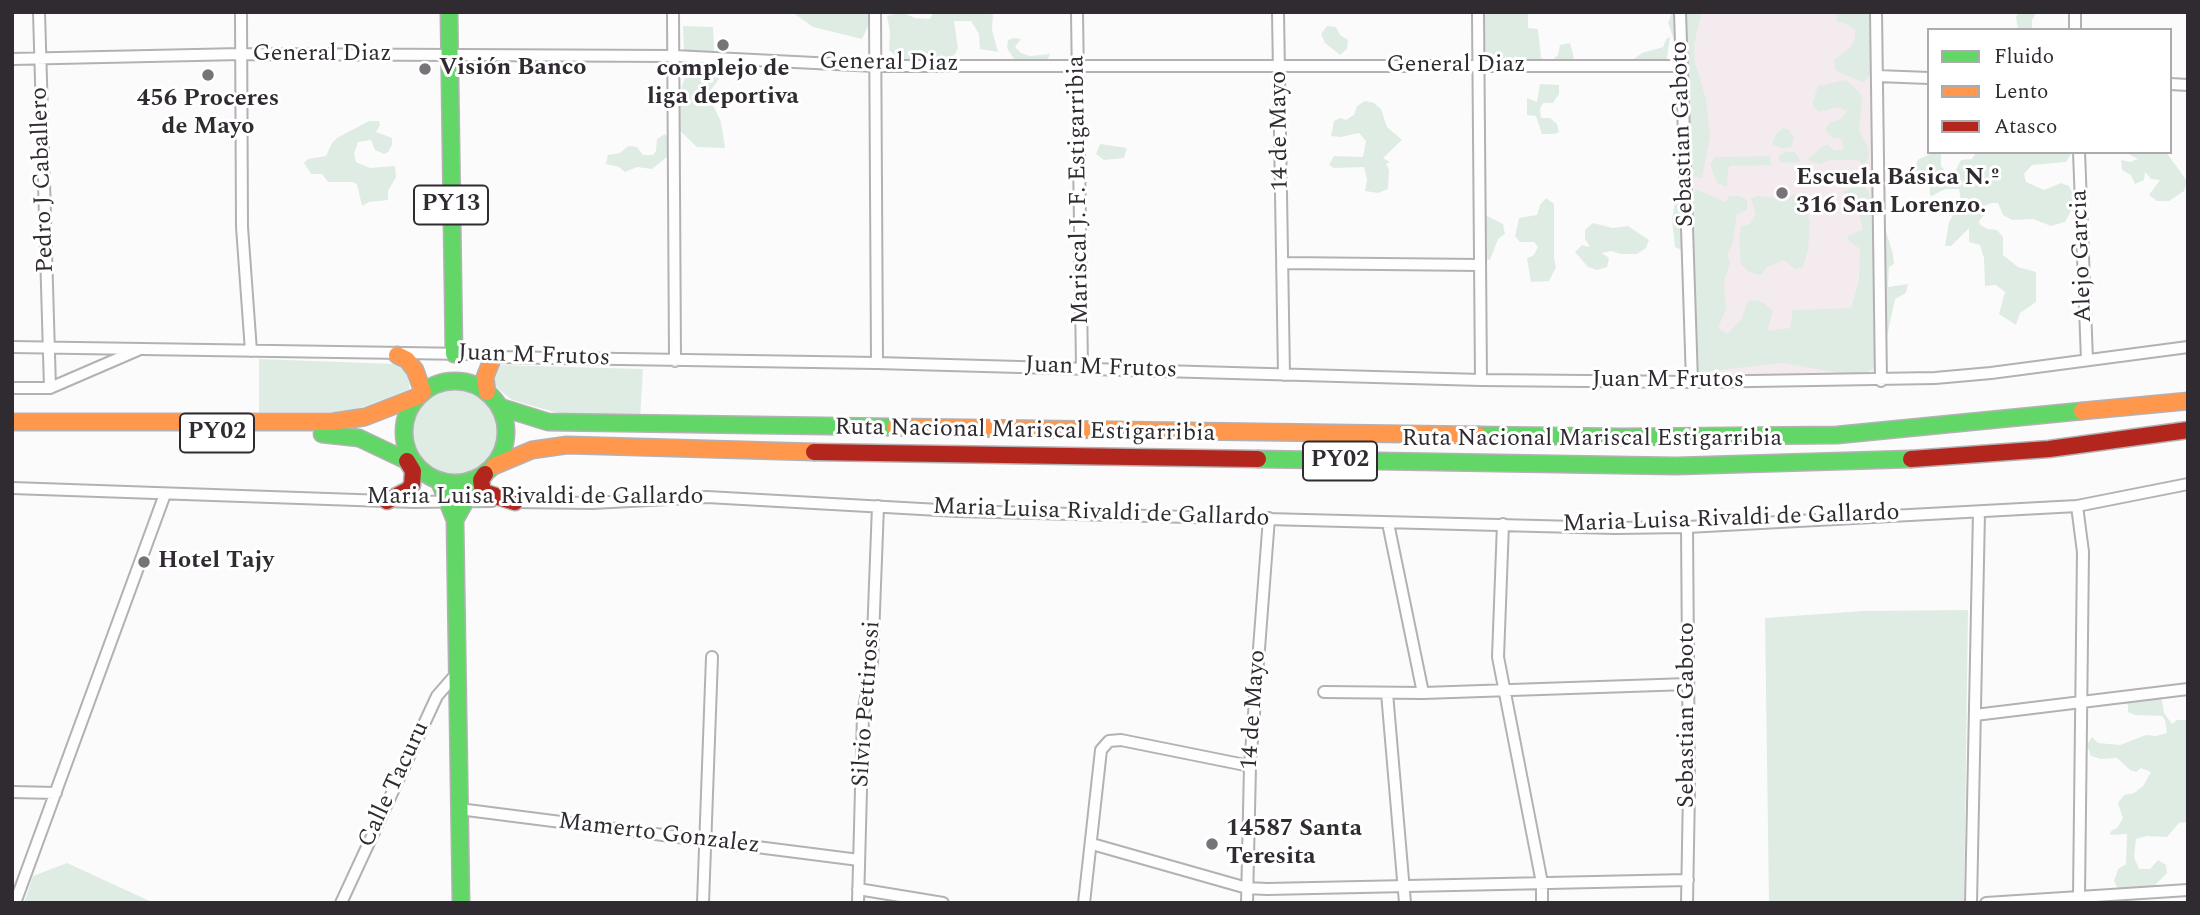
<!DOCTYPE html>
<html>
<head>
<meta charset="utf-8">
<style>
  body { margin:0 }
  #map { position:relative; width:2200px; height:915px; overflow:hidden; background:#fcfbfc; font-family:Spectral,serif }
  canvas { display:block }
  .frame { position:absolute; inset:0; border:14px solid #302a31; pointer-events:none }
  .legend { position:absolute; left:1927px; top:28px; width:245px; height:126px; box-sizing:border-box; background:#fff; border:2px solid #acaaad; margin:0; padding:9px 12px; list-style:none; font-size:21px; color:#302a31 }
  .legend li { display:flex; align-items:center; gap:14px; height:35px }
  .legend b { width:35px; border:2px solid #acaaad }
</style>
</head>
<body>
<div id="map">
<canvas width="2200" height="915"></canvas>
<div class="frame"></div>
<ul class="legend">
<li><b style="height:9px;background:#63d668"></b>Fluido</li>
<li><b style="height:9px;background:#ff974d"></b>Lento</li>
<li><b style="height:9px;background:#b3261e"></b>Atasco</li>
</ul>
</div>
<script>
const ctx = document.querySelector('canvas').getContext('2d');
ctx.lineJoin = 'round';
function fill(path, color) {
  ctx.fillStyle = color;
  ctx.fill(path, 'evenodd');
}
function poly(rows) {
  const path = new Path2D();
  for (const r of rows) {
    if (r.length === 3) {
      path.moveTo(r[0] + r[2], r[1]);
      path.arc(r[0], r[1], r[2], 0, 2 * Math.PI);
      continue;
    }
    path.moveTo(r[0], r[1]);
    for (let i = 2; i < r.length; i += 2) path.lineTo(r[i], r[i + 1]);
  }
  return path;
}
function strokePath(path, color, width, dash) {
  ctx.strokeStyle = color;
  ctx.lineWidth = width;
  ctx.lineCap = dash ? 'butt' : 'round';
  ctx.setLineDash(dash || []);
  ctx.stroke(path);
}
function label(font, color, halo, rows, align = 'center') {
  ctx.font = font + ' Spectral,serif';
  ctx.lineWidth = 6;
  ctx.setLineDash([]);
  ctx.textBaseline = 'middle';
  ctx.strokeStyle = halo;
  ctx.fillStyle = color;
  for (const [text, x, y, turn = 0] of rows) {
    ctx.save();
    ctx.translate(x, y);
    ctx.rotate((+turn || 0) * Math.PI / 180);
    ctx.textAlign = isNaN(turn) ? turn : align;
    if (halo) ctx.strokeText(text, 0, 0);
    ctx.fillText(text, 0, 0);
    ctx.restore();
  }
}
fill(poly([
  [1686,12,1869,12,1876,374,1696,375]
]), '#f4ebee');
fill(poly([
  [792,12,868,12,868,26,862,39,813,27],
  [902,12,915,18,930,19,933,12,988,12,993,15,992,30,998,52,980,49,979,34,971,21,954,21,958,48,955,54,944,64,915,66,901,60,889,50,890,31,887,16],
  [1480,12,1528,12,1528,28,1538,29,1541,58,1551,61,1558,55,1560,45,1570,43,1574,58,1568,66,1487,64,1482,57],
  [1672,12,1702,12,1694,44,1695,63,1706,99,1710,136,1702,178,1689,176,1690,116,1682,78,1681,59,1668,23],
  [1836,12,1875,12,1870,74,1864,82,1854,79,1835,70,1834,60,1850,48,1855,40,1855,30,1847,24,1837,22],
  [2019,12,2037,12,2032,20,2032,30,2018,30,2016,17],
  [683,26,713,27,714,52,684,52],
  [1327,26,1336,27,1340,35,1348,40,1347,49,1340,55,1325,43,1321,34],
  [1670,37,1666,64,1642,64,1634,59,1642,53,1663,47,1666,39],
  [1014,38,1021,39,1015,47,1021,53,1030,56,1050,54,1046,63,1016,62,1007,48,1008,40],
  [690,63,727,68,708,94,721,122,725,148,697,147,677,128,679,95],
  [1846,80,1860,93,1862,102,1859,130,1868,147,1869,157,1864,165,1857,160,1829,160,1819,164,1807,160,1823,146,1828,145,1835,151,1844,149,1842,139,1831,137,1825,129,1831,122,1841,119,1847,111,1838,107,1819,112,1812,104,1818,86],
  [1540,84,1559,85,1559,94,1553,103,1543,103,1540,109,1541,118,1550,118,1557,124,1559,132,1555,134,1542,134,1536,116,1527,115,1527,98,1537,102],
  [1365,101,1374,103,1381,109,1387,127,1402,140,1383,158,1390,162,1386,164,1389,170,1388,189,1378,193,1365,191,1367,180,1364,167,1334,168,1329,165,1334,156,1363,157,1366,141,1359,133,1341,137,1331,136,1334,121,1340,118,1346,120,1354,115,1357,106],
  [369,121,379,121,380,125,376,132,392,138,392,145,388,152,384,154,375,150,371,140,358,142,354,154,356,162,370,168,395,166,396,177,388,191,388,200,369,202,362,206,357,184,353,182,328,182,322,174,311,174,304,163,308,159,326,156,332,143,337,138],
  [1783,128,1789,130,1794,138,1791,147,1781,148,1772,144,1775,135],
  [665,134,669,139,668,156,652,169,637,167,625,172,619,167,606,164,608,155,620,153,628,146,637,147,643,155,653,155,656,151,657,139],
  [1100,144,1127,148,1124,158,1104,160,1096,154],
  [1786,152,1795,152,1801,162,1780,163,1778,156],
  [1935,152,1941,152,1941,166,1947,173,1956,170,1961,160,1972,159,1976,152,2072,152,2066,162,2032,165,2024,174,2026,182,2044,190,2061,183,2069,186,2072,192,2073,207,2065,222,2051,226,2033,219,2012,220,2003,215,1998,203,1992,203,1986,205,1984,215,1979,221,1980,225,1988,229,1997,230,2003,237,2003,255,2018,267,2036,272,2036,302,2020,313,2016,325,1999,314,2005,292,1996,285,1985,286,1984,258,1980,245,1969,242,1969,228,1951,246,1945,246,1949,222,1961,201,1959,189,1945,189,1932,196,1930,195,1929,175,1917,173,1914,167,1919,159],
  [2130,152,2166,152,2187,181,2184,191,2169,201,2157,201,2149,195,2160,180,2151,179,2145,172,2144,180,2135,184,2131,175,2122,170,2121,160,2130,162,2138,159,2130,155],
  [1770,156,1771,165,1730,166,1728,169,1727,187,1717,183,1710,164,1716,157],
  [1863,181,1871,198,1865,215,1873,211,1881,215,1893,254,1894,264,1889,267,1888,287,1908,284,1906,293,1895,299,1882,360,1862,377,1783,363,1692,373,1693,345,1685,341,1693,312,1688,253,1675,247,1672,219,1677,190,1688,196,1698,190,1725,202,1730,196,1739,196,1747,200,1747,210,1737,214,1732,246,1727,254,1730,263,1724,281,1726,309,1718,328,1727,334,1741,320,1748,301,1756,300,1765,304,1773,311,1767,331,1790,328,1793,310,1851,308,1859,280,1860,249,1847,239,1849,235,1863,230,1856,203,1847,199,1843,192,1851,188,1860,187],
  [1800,194,1811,197,1807,210,1810,223,1808,250,1803,267,1795,269,1784,260,1767,267,1761,275,1749,272,1741,265,1739,236,1741,226,1750,224,1756,214,1751,199,1757,196,1771,197,1785,202,1792,195],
  [1546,198,1554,204,1554,258,1556,267,1549,281,1531,282,1527,258,1533,256,1538,247,1534,242,1520,242,1515,236,1519,218,1537,215,1540,205],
  [1485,215,1503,224,1505,234,1498,239,1490,260,1482,258,1481,233],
  [1593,223,1613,228,1628,226,1649,240,1646,248,1637,254,1621,254,1611,251,1602,253,1609,258,1607,267,1597,270,1588,267,1575,252,1582,245,1590,247,1585,239,1585,230],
  [259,359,396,364,407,374,410,389,350,412,259,412],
  [496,365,643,369,640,419,568,416,512,400,498,389,492,381],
  [455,431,43],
  [1968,610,1964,903,1769,903,1765,618,1863,611],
  [2147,695,2162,700,2164,713,2172,724,2177,720,2188,720,2188,822,2179,823,2167,837,2147,836,2136,839,2134,857,2139,869,2150,869,2158,860,2166,865,2167,873,2154,886,2131,891,2117,887,2114,881,2118,869,2126,864,2127,834,2110,835,2111,831,2117,828,2123,818,2118,803,2124,795,2134,793,2143,786,2151,772,2141,768,2136,772,2130,770,2117,758,2101,759,2091,756,2087,745,2092,737,2098,743,2120,745,2146,735,2156,736,2167,733,2165,720,2162,716,2135,715,2128,712,2128,705,2121,701],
  [67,863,154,903,24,903,33,876]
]), '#dfece3');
const street = poly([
  [39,12,50,388],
  [241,12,242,227,251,351],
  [673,12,675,361],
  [875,12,877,363],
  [1077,12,1082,368],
  [1278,12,1284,375],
  [1478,12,1481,380],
  [1680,12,1692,382],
  [1876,12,1881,381],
  [2075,12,2075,30],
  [12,59,241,54,674,56,875,66,1681,66],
  [1877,76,1929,78],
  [2170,84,2188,85],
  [2079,152,2087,360],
  [1283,263,1480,265],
  [12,347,468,354,493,357,877,363,1481,380,1692,382,1935,378,1991,373,2188,347],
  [12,388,50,388,138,350],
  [12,488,414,502,492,501],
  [512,502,592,503,707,497,957,511,1615,528,1687,527,2077,506,2188,484],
  [2077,506,2083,552,2079,895],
  [1388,523,1423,693],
  [1503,524,1498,657,1542,883,1542,903],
  [1687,527,1689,790,1687,903],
  [1324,692,1423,693,1688,684],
  [1387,693,1405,903],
  [1975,715,2188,689],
  [12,792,56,793],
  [459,809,859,860],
  [1092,844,1247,888,1267,889,1688,880],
  [858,889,943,903],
  [15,903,165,494],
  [341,903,437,696,457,673],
  [703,903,712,657],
  [858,903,863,714,872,663,878,506],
  [1084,903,1101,750,1109,741,1121,740,1250,766],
  [1247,903,1250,766,1269,518],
  [1971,903,1979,512],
  [1986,903,2188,890]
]);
const fast = poly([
  [449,12,454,354],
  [455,432,51],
  [500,407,548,422,895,427],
  [322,434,359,438,416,465],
  [1478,435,1622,437,1837,435,2082,411],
  [1258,459,1676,466,1911,459],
  [439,481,455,520,461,903],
  [455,520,465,502,471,481]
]);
const slow = poly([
  [397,355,407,360,415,370,423,392],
  [487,392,485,377,493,357],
  [2082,411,2188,401],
  [12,422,332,422,365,417,419,396],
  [895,427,1478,435],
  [494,466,532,450,567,445,814,452]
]);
const jam = poly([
  [814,452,1258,459],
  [1911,459,2049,449,2188,430],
  [485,474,481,480,483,492,515,502],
  [387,501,408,490,412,485,413,471,407,461]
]);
strokePath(street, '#b3b1b3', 14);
strokePath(fast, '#b3b1b3', 19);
strokePath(slow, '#b3b1b3', 19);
strokePath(jam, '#b3b1b3', 19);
strokePath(street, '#fffeff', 10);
strokePath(fast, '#63d668', 16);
strokePath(slow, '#ff974d', 16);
strokePath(jam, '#b3261e', 16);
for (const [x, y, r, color] of [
  [723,45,7,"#777378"],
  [425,69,7,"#777378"],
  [208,75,7,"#777378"],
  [1782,193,7,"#777378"],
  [144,562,7,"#777378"],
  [1212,844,7,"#777378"]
]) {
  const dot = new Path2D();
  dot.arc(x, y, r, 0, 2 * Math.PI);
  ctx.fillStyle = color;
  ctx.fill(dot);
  strokePath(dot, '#fff', 2.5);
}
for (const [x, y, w] of [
  [451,205,74],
  [217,433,74],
  [1340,461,74]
]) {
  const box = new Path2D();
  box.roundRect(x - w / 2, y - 19.5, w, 39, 5);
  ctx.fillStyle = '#fff';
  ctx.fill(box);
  strokePath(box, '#302a31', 2);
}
label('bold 23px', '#302a31', null, [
  ["PY13",451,205],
  ["PY02",217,433],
  ["PY02",1340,461]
]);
label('24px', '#302a31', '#fff', [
  ["General Diaz",322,55],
  ["General Diaz",889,64,1],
  ["General Diaz",1456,66],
  ["14 de Mayo",1281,131,-91],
  ["Sebastian Gaboto",1684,134,-92],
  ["Pedro J Caballero",44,180,-92],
  ["Mariscal J. F. Estigarribia",1080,190,-91],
  ["Alejo Garcia",2083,256,-92],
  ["Juan M Frutos",534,357,2],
  ["Juan M Frutos",1101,369,2],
  ["Juan M Frutos",1668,381],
  ["Ruta Nacional Mariscal Estigarribia",1025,432,1],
  ["Ruta Nacional Mariscal Estigarribia",1592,440],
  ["Maria Luisa Rivaldi de Gallardo",535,498],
  ["Maria Luisa Rivaldi de Gallardo",1101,514,2],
  ["Maria Luisa Rivaldi de Gallardo",1731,520,-2],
  ["Silvio Pettirossi",868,704,-86],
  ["14 de Mayo",1255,710,-86],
  ["Sebastian Gaboto",1688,715,-90],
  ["Calle Tacuru",395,785,-65],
  ["Mamerto Gonzalez",659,835,7]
]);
label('bold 24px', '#302a31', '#fff', [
  ["Visión Banco",439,69],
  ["complejo de",723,70,"center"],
  ["liga deportiva",723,98,"center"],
  ["456 Proceres",208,100,"center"],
  ["de Mayo",208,128,"center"],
  ["Escuela Básica N.º",1796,179],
  ["316 San Lorenzo.",1796,207],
  ["Hotel Tajy",158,562],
  ["14587 Santa",1226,830],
  ["Teresita",1226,858]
], 'left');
</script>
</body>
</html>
